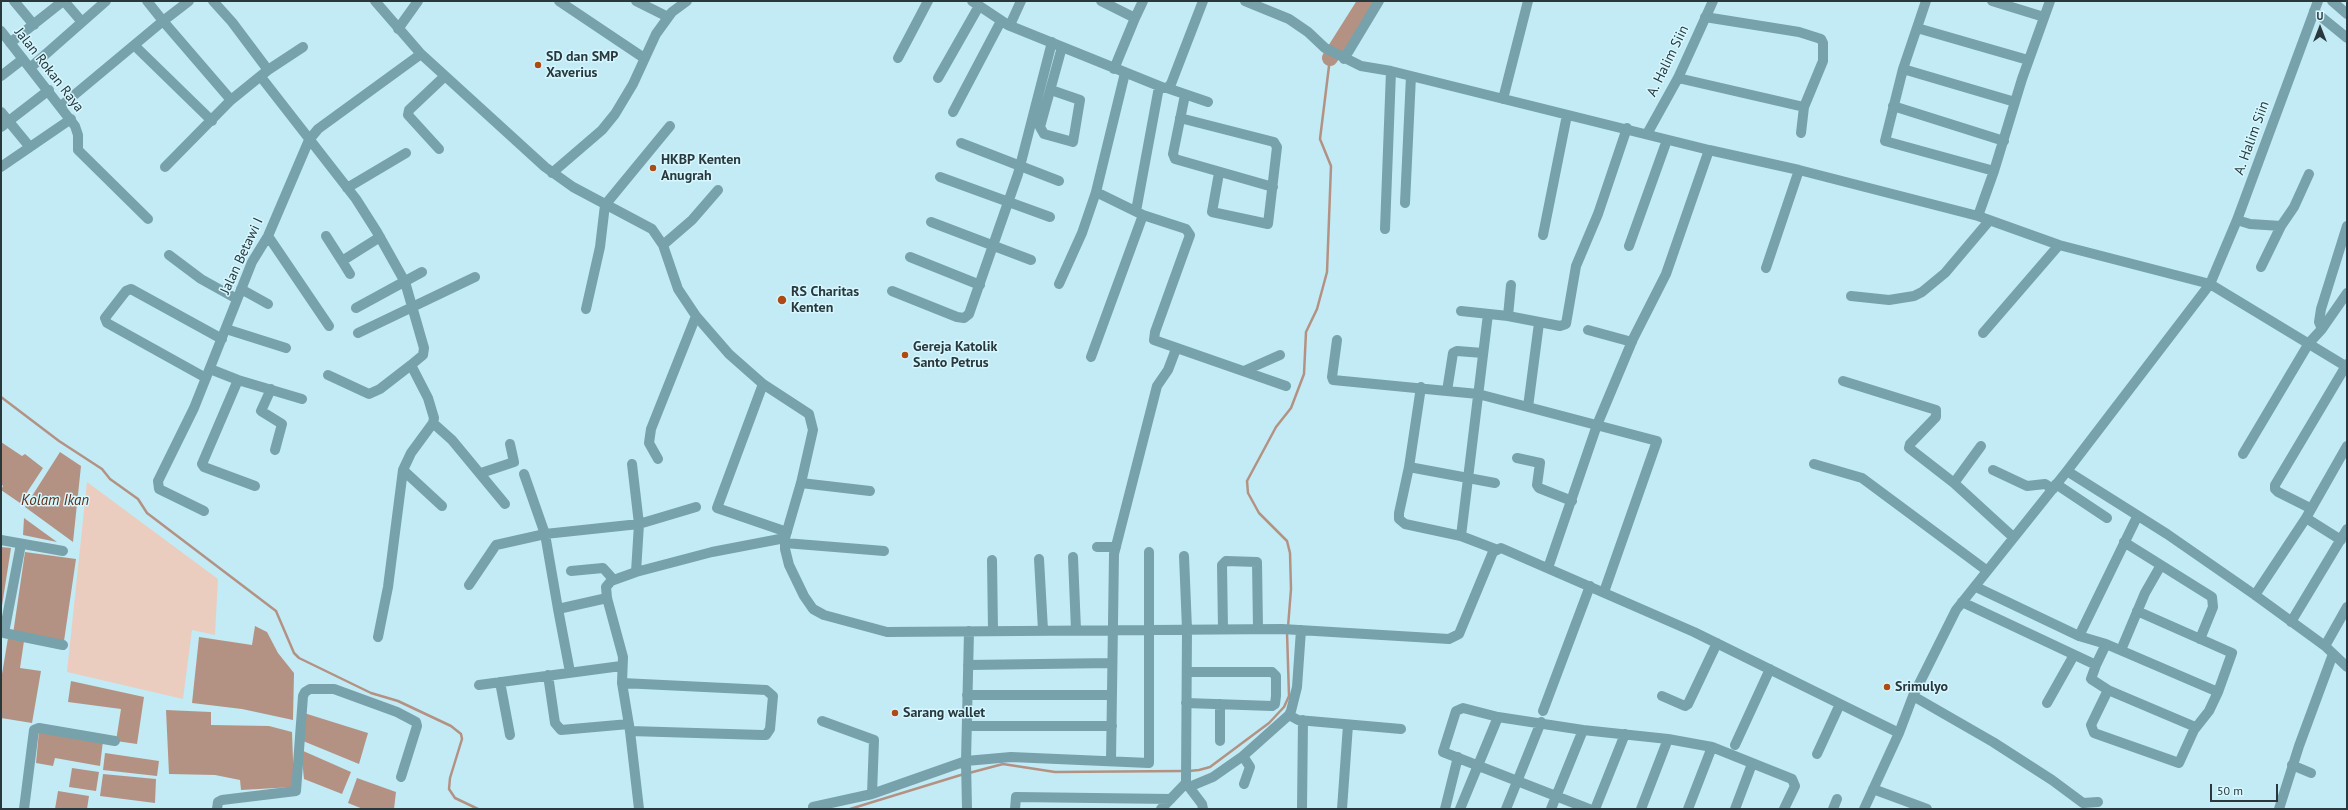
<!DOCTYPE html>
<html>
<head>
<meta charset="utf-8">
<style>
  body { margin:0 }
  #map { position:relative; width:2348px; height:810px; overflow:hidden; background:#c2ebf5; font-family:"PT Sans",sans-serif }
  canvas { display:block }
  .frame { position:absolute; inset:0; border:2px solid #28383c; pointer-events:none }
  .north { position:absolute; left:2300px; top:8px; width:40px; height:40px; -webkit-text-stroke:3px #d6f7ff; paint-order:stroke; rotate:0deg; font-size:11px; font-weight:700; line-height:16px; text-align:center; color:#28383c }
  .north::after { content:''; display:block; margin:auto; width:14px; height:18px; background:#28383c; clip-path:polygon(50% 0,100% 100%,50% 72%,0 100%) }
  .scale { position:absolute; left:2210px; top:784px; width:68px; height:18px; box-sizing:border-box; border:2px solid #28383c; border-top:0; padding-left:5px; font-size:12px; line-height:14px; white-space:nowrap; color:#28383c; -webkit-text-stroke:3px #d6f7ff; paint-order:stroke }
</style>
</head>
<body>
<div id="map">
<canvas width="2348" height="810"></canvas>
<div class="frame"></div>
<div class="north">U</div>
<div class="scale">50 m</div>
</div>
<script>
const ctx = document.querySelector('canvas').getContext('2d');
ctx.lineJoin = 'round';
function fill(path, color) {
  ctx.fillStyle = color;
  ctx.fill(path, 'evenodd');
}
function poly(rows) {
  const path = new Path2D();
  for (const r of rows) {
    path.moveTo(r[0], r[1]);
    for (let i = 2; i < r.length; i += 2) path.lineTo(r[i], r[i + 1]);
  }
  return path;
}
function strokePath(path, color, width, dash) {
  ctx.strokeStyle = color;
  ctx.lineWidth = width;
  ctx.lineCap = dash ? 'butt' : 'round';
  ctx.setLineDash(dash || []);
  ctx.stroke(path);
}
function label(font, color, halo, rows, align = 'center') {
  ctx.font = font + ' "PT Sans",sans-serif';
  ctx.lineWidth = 3;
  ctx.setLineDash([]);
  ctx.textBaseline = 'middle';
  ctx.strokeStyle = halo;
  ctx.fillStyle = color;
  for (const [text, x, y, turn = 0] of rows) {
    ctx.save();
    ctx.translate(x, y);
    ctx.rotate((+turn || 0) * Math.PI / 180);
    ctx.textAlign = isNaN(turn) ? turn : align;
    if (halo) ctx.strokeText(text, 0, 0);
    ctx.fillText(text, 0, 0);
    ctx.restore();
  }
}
fill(poly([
  [87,482,218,579,215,635,192,630,183,699,67,672]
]), '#ebcdc0');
fill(poly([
  [1,442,22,456,25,454,43,468,20,503,1,490,3,486,1,484],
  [60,452,81,466,73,542,25,507],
  [24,518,57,542,23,535],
  [1,547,11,548,1,612],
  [25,552,76,559,64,641,13,634],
  [255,626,267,632,278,653,294,673,293,720,242,709,192,703,199,637,252,645],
  [8,638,24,641,20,668,41,671,32,723,1,718,1,680],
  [71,681,144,697,137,744,116,741,121,709,68,702],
  [166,710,211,712,211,725,269,726,292,732,294,787,241,790,240,780,215,775,169,774],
  [304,713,368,733,359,764,303,741],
  [39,731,103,741,100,766,55,758,53,766,36,763],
  [301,750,351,772,342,794,304,779],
  [105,753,159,761,157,776,103,770],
  [72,768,99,772,96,791,69,787],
  [103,774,156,779,155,803,100,796],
  [357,778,396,792,394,809,363,809,348,803],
  [58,791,89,796,87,809,55,809]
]), '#b49283');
strokePath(poly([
  [1,397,59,441,102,469,110,479,138,499,147,513,276,611,294,653,299,658,371,693,398,701,451,726,461,734,462,739,450,778,449,789,455,798,478,809],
  [1288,627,1291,589,1290,553,1287,541,1259,513,1248,493,1247,481,1276,427,1291,408,1304,374,1306,332,1317,309,1327,272,1331,166,1320,139,1330,58],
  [1189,771,1199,770,1210,767,1269,723,1284,707,1289,696,1287,632],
  [969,773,1003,764,1055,772,1184,771],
  [850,809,964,774]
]), '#b49283', 2.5);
strokePath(poly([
  [1330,58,1366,1]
]), '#b49283', 16);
strokePath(poly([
  [14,1,34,25],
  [64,1,82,22],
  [147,1,163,21,189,1],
  [213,1,232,22,268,70],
  [375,1,421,54,545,167,573,187,652,229,663,245,678,289,696,316,729,354,763,384,809,414,813,430,801,483,785,538,785,549,789,565,804,596,813,609,824,615,887,632,1282,629,1449,639,1459,634,1493,552,1501,548,1694,632,1899,733],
  [559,1,644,58],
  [636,1,668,17],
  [972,1,1008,25,1164,88,1167,88,1171,84,1203,1],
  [1101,1,1135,18,1114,69],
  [1245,1,1289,19,1308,32,1325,48,1361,66,1391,71,1709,150,1799,170,1978,216,2059,245,2210,284,2067,471,1956,610,1913,696,1899,733,1864,809],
  [1926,1,1903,69,1885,141,1994,171],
  [1992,1,2044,17],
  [2318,1,2237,220,2210,284,2347,367],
  [2332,1,2347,14],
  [2314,11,2347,38],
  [1705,17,1799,32,1821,39,1823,43,1823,61,1804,107,1801,133],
  [1135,18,1143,1],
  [1010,25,1021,1],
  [1917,28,2028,60],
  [398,29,418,1],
  [1,31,75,126,78,135,78,150,148,219],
  [10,43,63,1],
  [135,46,212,121],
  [898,58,928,1],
  [1344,59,1379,1],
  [30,68,106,1],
  [1903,69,2015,102],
  [1,76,23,59],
  [261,77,356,199,377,232,405,282,424,348,423,355,411,365,380,389,369,394,328,375],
  [938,78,979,6],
  [1678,78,1804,107],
  [1167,88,1208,102],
  [1051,90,1080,100,1073,142,1044,134,1040,127,1062,47],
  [1185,95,1173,154,1175,159,1273,187],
  [1503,99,1528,1],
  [61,106,163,21,231,100],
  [1893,106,2004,141],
  [1,112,29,146],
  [953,112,1001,21],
  [1180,118,1274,142,1277,147,1268,224,1212,212,1219,173],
  [1,127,49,90],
  [1647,134,1678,78,1713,1],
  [961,143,1059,181],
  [439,149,408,115,409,110,445,76],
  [1,167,71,119],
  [165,167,231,100,268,70,303,47],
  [552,173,602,130,615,114,633,84,656,34,672,12,687,1],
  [940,177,1050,217],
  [347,188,406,153],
  [1405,203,1411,76],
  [1136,211,1159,87],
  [1143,215,1186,229,1190,235,1155,332,1154,340,1286,386],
  [1978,216,1994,171,2022,79,2050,1],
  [2237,220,2250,224,2281,226,2294,207,2309,174],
  [931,222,1031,260],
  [1385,229,1391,71],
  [1543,235,1567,115],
  [268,236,329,326],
  [326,236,342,261,380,237],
  [663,245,692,220,718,190],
  [1629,246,1667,140],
  [169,255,201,279,237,299],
  [910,257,980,285],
  [342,261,350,274],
  [2261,267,2281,226],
  [1766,268,1799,170],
  [1059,284,1082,233,1096,192,1125,73],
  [1511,285,1508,316,1560,326,1566,324,1576,266,1598,214,1627,128],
  [241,289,268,304],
  [892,291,957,317,964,318,969,314,1018,174,1052,42],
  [1851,296,1889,300,1914,296,1922,292,1945,273,1989,221],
  [356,308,422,272],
  [586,309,600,247,605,205,670,126],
  [1461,311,1508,316],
  [226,329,286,348],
  [2322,329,2319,322,2321,309,2347,226],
  [1588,330,1632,342],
  [358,333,475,277],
  [1983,333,2059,245],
  [1337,340,1332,377,1333,380,1478,394,1528,407,1539,323],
  [1091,357,1143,215,1096,192],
  [210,369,238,380,302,399],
  [1244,371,1280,355],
  [206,378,107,323,105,318,126,291,131,289,222,339],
  [238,380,202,464,204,467,255,486],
  [1843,381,1936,410,1936,417,1910,444,1909,448,1954,483,2013,537],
  [763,384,717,508,787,532],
  [1421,387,1409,467,1399,513,1399,519,1405,524,1461,536,1495,549],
  [271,389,261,411,282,424,275,450],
  [1447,391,1453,353,1457,351,1483,353],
  [1528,407,1657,441,1604,592],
  [433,423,452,440,505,504],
  [2243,454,2309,343,2322,329,2347,293],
  [1517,458,1540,463,1537,485,1539,488,1572,501],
  [658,459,649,443,651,429,696,316],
  [632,464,639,524,545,534,558,609,607,598,606,587,611,581,636,572],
  [1814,464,1862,478,1986,570],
  [1409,467,1495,483],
  [403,470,442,506],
  [1993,470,2027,486,2045,484,2053,489],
  [2067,471,2167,534,2255,595,2325,646,2347,667],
  [481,473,514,462,510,444],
  [801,483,870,491],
  [1954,483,1981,446],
  [2056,484,2107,518],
  [696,507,639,524,636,572,712,552,785,538],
  [2310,508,2278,492,2275,489,2275,485,2347,364],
  [204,511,159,489,158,481,194,408,252,262,268,236,309,140,318,129,421,54],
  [2306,518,2341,540],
  [1461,536,1488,314],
  [1,540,63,551],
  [2124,542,2212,597,2213,607,2200,639],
  [785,543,884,551],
  [1097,547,1116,547],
  [1184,556,1187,629,1186,783,1202,804,1203,809],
  [1073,557,1076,630],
  [1039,559,1043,630],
  [992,560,993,630],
  [1548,568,1597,425,1633,339,1666,274,1709,150],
  [571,571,603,568,613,579],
  [469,585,496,545,545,534,524,474],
  [1976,587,2079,636,2106,644],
  [2255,595,2306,518,2347,446],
  [607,598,623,657,622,683,630,731,762,735,766,735,770,729,773,696,766,690,622,683],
  [1962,602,2096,665,2091,679,2108,690,2091,725,2094,733,2179,763,2194,730,2193,726,2108,690],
  [558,609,570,672],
  [2291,622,2347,529],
  [1223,629,1222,565,1226,561,1257,562,1258,629],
  [1,632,4,633,21,544],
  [4,633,63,645],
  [2079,636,2136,519],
  [378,637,388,587,403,470,411,453,433,423,434,418,428,398,411,365],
  [2325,646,2347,607],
  [2121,650,2145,593,2161,565],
  [968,665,1112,663],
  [2096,665,2106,644,2218,692,2232,653,2137,611],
  [548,675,555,723,561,730,629,724],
  [500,682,510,735],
  [479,685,621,666],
  [967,695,1112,695],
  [1662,696,1685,706,1688,704,1717,643],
  [1913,696,1993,742,2052,780,2083,803,2098,802],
  [1186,703,1272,706,1275,704,1276,696,1276,676,1272,672,1187,672],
  [2047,703,2074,655],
  [1220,704,1220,741],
  [1543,711,1590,586],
  [1289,715,1298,720,1401,729],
  [822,721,874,740,872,794],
  [967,726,1112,726],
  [2194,730,2209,711,2218,692],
  [630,731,639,809],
  [1735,745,1770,669],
  [1817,754,1840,704],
  [1111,761,1114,554,1157,386,1168,370,1176,349],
  [2292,765,2311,773],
  [1244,784,1250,767,1243,756,1289,715,1291,711,1297,687,1301,630],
  [1189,787,1213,777,1243,756],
  [1873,789,1927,809],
  [813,807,872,794,966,761,1011,757,1149,763,1149,552],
  [24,809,34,730,39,728,115,741],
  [217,809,218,802,222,800,296,791,303,696,305,692,310,689,334,689,397,712,416,722,417,726,401,777],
  [967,809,966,761,969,631],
  [1015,809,1016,797,1171,799],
  [1161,809,1186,783],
  [1302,809,1303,720],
  [1342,809,1348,725],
  [1445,809,1458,757],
  [1460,809,1498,717],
  [1506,809,1541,722],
  [1551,809,1583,730],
  [1589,809,1443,752,1456,711,1463,708,1498,717,1583,730,1668,739,1712,747,1792,779,1795,786,1784,809],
  [1595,809,1625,734],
  [1641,809,1668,739],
  [1688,809,1712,747],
  [1735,809,1752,764],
  [1833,809,1837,799],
  [2279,809,2299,746,2333,654]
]), '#77a1ab', 10);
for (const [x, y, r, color] of [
  [538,65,4,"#ad4a15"],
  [653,168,4,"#ad4a15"],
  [782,300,5,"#ad4a15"],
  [905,355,4,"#ad4a15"],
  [1887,687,4,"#ad4a15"],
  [895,713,4,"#ad4a15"]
]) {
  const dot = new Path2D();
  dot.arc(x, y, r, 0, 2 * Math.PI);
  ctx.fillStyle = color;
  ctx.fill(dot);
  strokePath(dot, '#d6f7ff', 1.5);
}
label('bold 14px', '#28383c', '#d6f7ff', [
  ["SD dan SMP",546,57],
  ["Xaverius",546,73],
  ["HKBP Kenten",661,160],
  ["Anugrah",661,176],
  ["RS Charitas",791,292],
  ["Kenten",791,308],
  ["Gereja Katolik",913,347],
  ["Santo Petrus",913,363],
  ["Srimulyo",1895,687],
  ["Sarang wallet",903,713]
], 'left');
label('14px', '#28383c', '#d6f7ff', [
  ["A. Halim Siin",1668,61,-64],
  ["Jalan Rokan Raya",49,70,52],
  ["A. Halim Siin",2252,138,-70],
  ["Jalan Betawi I",242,256,-65]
]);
label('italic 15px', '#5d2e19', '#d6f7ff', [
  ["Kolam Ikan",55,501]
]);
</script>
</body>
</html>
